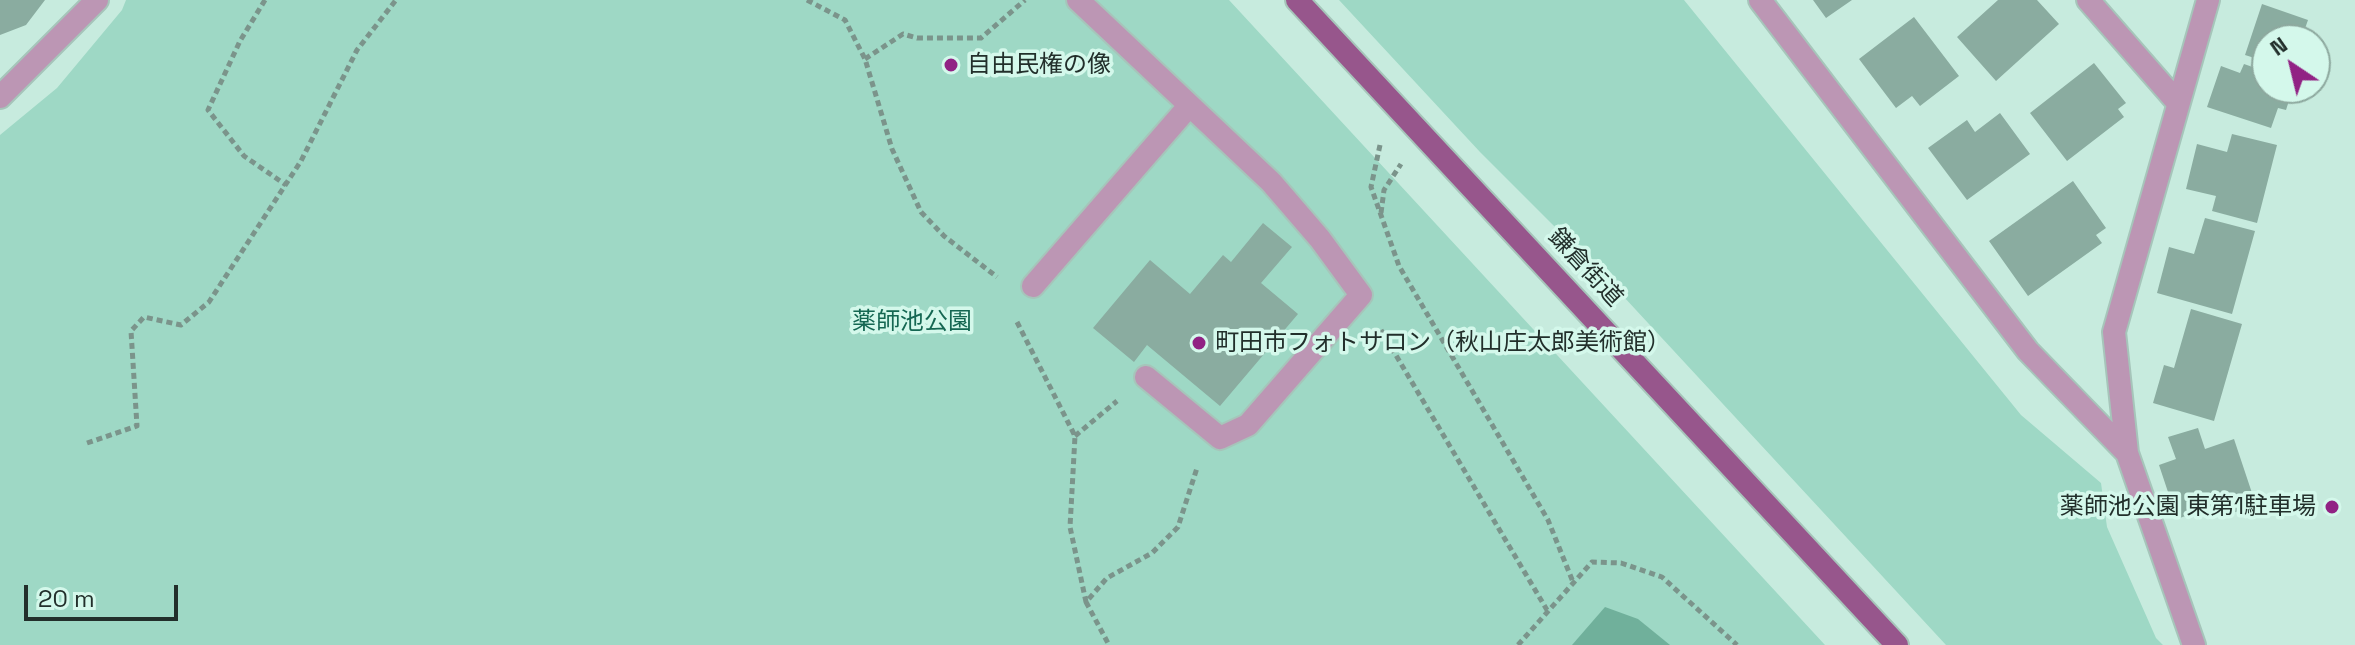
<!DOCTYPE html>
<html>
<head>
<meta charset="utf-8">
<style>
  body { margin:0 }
  #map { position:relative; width:2355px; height:645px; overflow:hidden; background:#c7ebde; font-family:"Space Grotesk",sans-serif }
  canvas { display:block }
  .north { position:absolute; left:2251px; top:24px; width:80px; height:80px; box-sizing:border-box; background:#d4f8eb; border:2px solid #8da89e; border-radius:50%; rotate:325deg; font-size:22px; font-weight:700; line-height:32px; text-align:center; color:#222f2b }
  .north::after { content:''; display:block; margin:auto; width:28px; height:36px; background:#912284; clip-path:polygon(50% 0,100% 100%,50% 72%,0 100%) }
  .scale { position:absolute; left:24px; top:585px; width:154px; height:36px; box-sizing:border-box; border:4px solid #222f2b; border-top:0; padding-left:10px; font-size:24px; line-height:28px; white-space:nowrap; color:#222f2b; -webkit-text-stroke:6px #d4f8eb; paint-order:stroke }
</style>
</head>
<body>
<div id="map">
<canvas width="2355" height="645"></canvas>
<div class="north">N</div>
<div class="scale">20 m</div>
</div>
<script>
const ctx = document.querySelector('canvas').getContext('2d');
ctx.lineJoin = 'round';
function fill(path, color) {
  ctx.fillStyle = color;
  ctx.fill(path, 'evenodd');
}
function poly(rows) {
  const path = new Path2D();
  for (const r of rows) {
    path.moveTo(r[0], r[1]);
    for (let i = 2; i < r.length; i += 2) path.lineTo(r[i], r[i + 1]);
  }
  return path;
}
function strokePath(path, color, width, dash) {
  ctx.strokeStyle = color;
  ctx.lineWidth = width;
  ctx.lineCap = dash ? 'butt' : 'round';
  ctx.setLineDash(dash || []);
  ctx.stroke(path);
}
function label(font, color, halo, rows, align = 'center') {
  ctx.font = font + ' "Space Grotesk","Noto Sans JP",sans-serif';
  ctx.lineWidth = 7;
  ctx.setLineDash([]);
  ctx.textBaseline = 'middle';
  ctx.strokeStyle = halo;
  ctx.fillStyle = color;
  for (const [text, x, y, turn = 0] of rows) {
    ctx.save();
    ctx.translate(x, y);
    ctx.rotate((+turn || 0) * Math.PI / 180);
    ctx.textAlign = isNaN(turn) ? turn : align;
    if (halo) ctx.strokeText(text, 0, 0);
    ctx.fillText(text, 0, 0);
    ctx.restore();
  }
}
fill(poly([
  [126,0,1229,0,1825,645,0,645,0,135,57,88,122,10],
  [1339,0,1684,0,2021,415,2101,483,2107,527,2156,638,2163,645,1946,645,1611,283,1480,152]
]), '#9ed8c5');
fill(poly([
  [1605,607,1638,619,1670,645,1572,645]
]), '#70b09b');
fill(poly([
  [0,0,45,0,26,25,0,35],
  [1813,0,1852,0,1826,18],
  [1998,0,2037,0,2059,24,1996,81,1957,37],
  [2262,4,2308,20,2301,40,2267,40,2267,62,2245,55],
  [1914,17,1959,76,1920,106,1912,96,1896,108,1859,59],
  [2094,63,2126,103,2118,109,2124,117,2067,161,2030,113],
  [2244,64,2267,72,2267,88,2293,88,2286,110,2278,108,2271,128,2207,107,2221,66,2240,73],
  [2000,113,2030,154,1967,200,1928,148,1967,120,1975,132],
  [2232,134,2277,145,2257,223,2212,211,2216,196,2186,189,2197,144,2227,152],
  [2073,181,2106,228,2096,235,2102,243,2028,296,1989,241],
  [2205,218,2255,231,2232,314,2157,293,2169,247,2194,254],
  [1263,223,1292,247,1261,283,1298,314,1220,406,1147,345,1134,362,1093,328,1150,260,1190,294,1223,255,1231,262],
  [2191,309,2242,324,2214,421,2153,403,2164,365,2174,368],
  [2198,428,2205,449,2234,439,2252,493,2241,497,2245,509,2220,517,2216,505,2177,519,2159,465,2176,459,2168,437]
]), '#8aaca0');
const service = poly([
  [1078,0,1271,182,1320,239,1361,295,1248,425,1220,438,1146,377],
  [1033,286,1189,106]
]);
const minor = poly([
  [1760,0,2028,351,2127,453],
  [2088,0,2178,103],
  [0,97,97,0],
  [2194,645,2127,453,2114,332,2208,0]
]);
const primary = poly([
  [1297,0,1897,645]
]);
strokePath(service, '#a6c5ba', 26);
strokePath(minor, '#a6c5ba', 26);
strokePath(primary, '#a6c5ba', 26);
strokePath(poly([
  [265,0,240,41,208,110,244,156,286,185],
  [807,0,845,20,865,59,892,149,921,212,944,236,997,277],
  [865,59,903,34,917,38,981,38,1025,0],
  [1380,145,1371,187,1399,266,1548,520,1573,582],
  [1381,213,1384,190,1401,164],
  [1017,322,1075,436,1070,527,1086,602,1107,578,1152,553,1178,527,1197,468],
  [1381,330,1547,610],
  [1075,436,1117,401],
  [87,443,137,426,131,331,144,317,181,325,209,302,301,161,357,50,396,0],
  [1086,602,1109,645],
  [1518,645,1592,562,1621,563,1662,577,1737,645]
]), '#7b948b', 5, [6, 4]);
strokePath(service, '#bc96b4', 22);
strokePath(minor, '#bc96b4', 22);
strokePath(primary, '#97568c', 22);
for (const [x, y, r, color] of [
  [951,65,8,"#912284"],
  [1199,343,8,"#912284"],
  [2332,507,8,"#912284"]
]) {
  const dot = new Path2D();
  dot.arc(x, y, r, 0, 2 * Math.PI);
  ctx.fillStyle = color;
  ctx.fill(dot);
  strokePath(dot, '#d4f8eb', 3);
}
label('24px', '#222f2b', '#d4f8eb', [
  ["自由民権の像",967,65],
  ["町田市フォトサロン（秋山庄太郎美術館）",1215,343],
  ["薬師池公園 東第1駐車場",2316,507,"right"]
], 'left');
label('24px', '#222f2b', '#d4f8eb', [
  ["鎌倉街道",1585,268,47]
]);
label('24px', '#156752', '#d4f8eb', [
  ["薬師池公園",912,322]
]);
</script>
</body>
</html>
